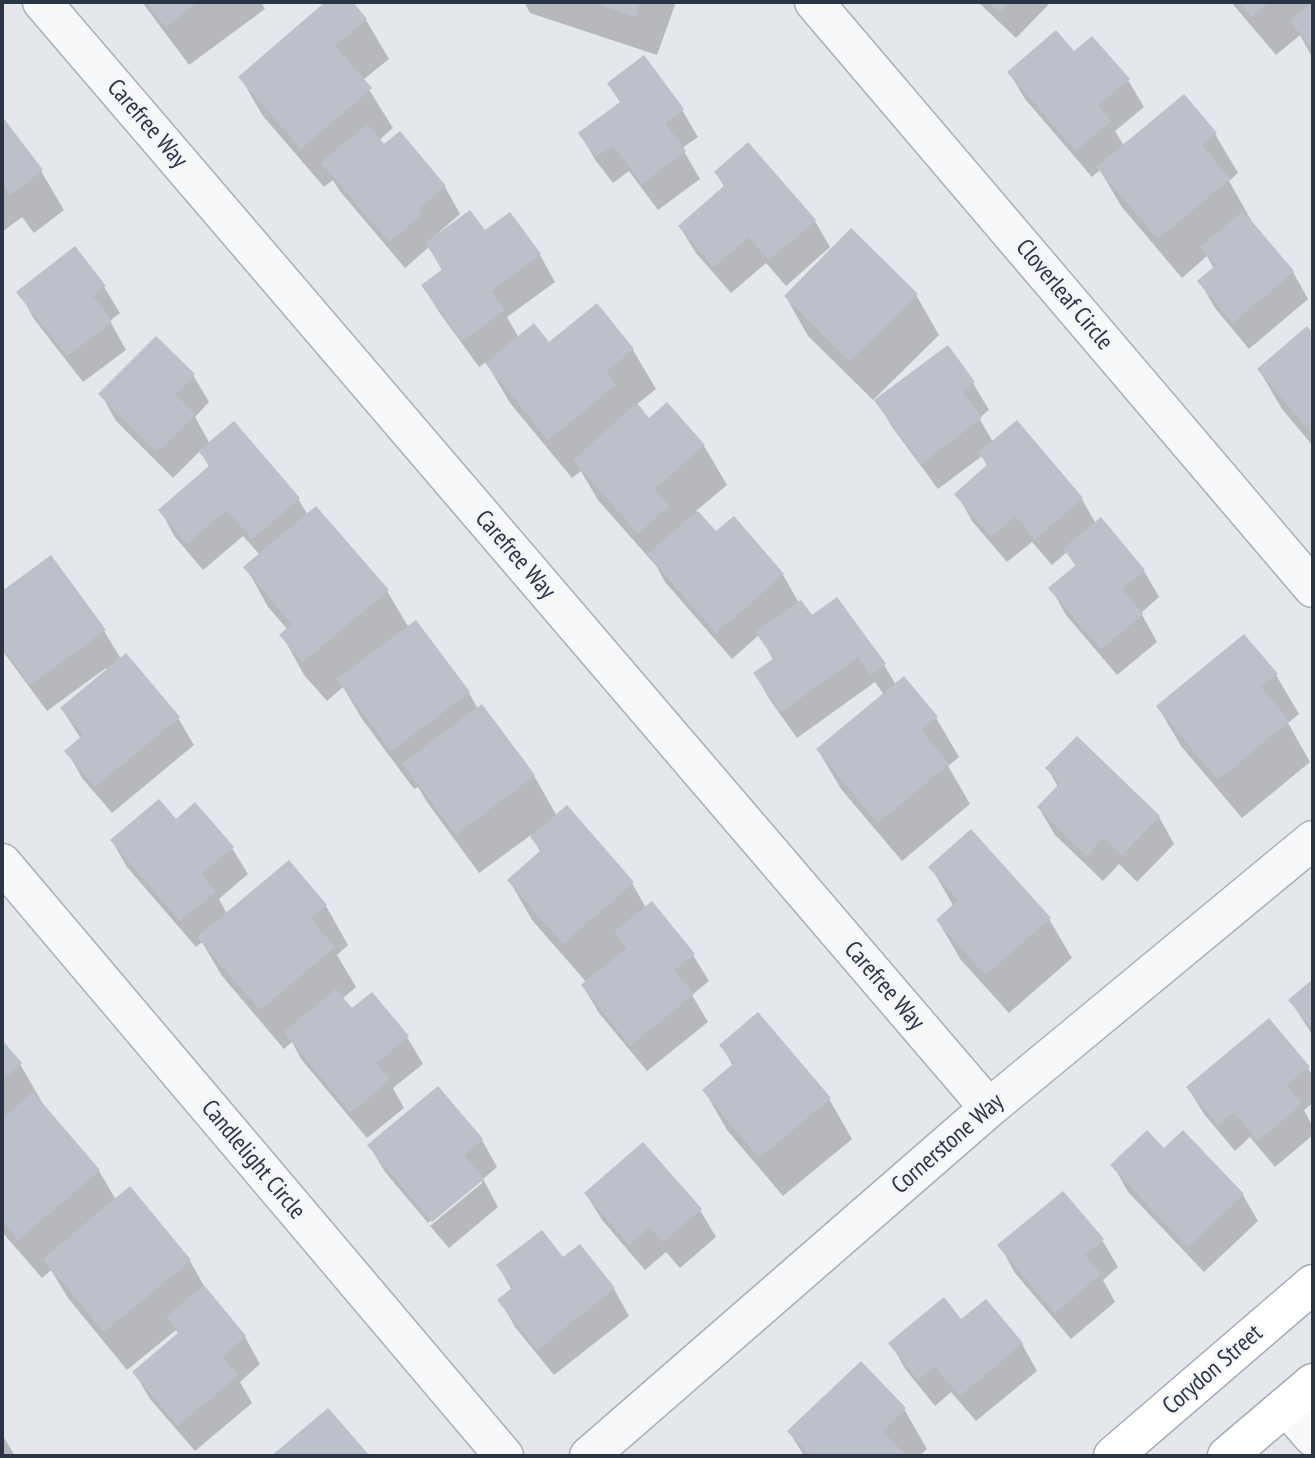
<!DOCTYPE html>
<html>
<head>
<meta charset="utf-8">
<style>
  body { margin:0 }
  #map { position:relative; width:1315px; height:1458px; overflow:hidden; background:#e4e7ec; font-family:"PT Sans Narrow",sans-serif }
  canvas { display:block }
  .frame { position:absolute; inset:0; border:4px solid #2b3445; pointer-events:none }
</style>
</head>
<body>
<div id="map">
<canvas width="1315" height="1458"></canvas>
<div class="frame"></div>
</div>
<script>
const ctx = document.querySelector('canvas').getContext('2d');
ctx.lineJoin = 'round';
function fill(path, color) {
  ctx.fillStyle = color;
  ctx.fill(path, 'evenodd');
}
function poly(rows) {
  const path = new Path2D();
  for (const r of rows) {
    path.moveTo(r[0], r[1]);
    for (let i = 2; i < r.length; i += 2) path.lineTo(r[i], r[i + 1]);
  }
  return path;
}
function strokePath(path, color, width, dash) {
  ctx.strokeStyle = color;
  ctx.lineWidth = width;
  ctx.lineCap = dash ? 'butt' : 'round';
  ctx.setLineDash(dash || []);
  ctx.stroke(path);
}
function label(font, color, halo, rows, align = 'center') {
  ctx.font = font + ' "PT Sans Narrow",sans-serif';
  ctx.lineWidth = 5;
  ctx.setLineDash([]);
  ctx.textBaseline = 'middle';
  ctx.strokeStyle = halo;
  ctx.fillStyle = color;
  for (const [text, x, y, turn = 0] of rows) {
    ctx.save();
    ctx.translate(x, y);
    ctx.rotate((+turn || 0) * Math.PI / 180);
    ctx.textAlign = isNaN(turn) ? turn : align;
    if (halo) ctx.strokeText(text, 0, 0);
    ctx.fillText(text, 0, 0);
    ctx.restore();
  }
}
fill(poly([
  [142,2,261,2,265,9,189,65],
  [328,2,351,2,366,20,389,59,363,80,393,128,378,141,383,147,400,133,445,187,460,214,439,232,440,234,485,232,540,255,555,282,507,317,519,338,549,344,597,305,633,350,656,389,636,405,649,420,667,404,704,446,727,485,696,511,716,533,783,575,799,603,811,618,837,599,884,665,896,685,936,718,959,757,948,766,970,804,902,861,841,789,818,750,884,695,875,682,797,738,770,700,755,674,774,661,759,635,732,659,665,582,657,567,598,500,581,471,572,478,510,403,486,362,479,367,439,312,423,286,443,272,429,247,405,268,339,190,333,180,324,187,263,116,240,77],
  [524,2,676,2,657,55,530,13],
  [978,2,1051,2,1016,38],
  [1231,2,1313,2,1313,59,1300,35,1276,55],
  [1074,54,1128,80,1144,107,1115,131,1124,146,1215,134,1238,173,1229,181,1251,220,1249,221,1293,272,1308,299,1249,349,1215,308,1200,282,1214,269,1207,256,1182,278,1121,206,1100,170,1092,177,1025,99,1009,72],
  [609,83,682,110,698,137,682,148,700,179,658,210,629,171,613,183,596,161,580,134,621,104],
  [2,119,41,171,64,210,34,233,22,217,2,232],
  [716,173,815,221,830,247,786,286,766,263,731,293,696,253,680,227,725,188],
  [104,287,120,313,110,321,126,350,83,382,34,319,19,292],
  [916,295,939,335,873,400,808,336,786,297],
  [1307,328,1313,336,1313,446,1282,409,1259,370],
  [193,375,209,402,195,417,210,444,234,424,298,499,308,515,387,591,409,628,469,693,478,709,481,706,534,776,557,816,632,883,646,908,693,955,709,981,692,995,708,1022,647,1071,599,1013,583,986,587,983,532,920,509,880,541,853,531,835,479,873,427,802,418,787,414,789,362,719,343,687,327,701,304,675,282,635,288,630,268,607,246,567,260,555,243,536,203,570,175,537,160,510,210,468,200,451,173,478,116,421,101,394],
  [973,383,989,410,979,418,993,442,1082,499,1096,524,1144,571,1159,597,1141,613,1157,642,1117,675,1066,615,1051,588,1076,567,1067,552,1052,565,1032,542,1007,562,972,521,957,494,988,467,982,456,938,489,892,427,876,400],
  [50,558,104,631,121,659,178,718,194,745,112,813,82,778,67,751,81,739,62,709,108,670,106,668,47,711,2,650,2,593],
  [1276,675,1299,714,1288,723,1310,762,1242,818,1181,746,1158,707],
  [1048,769,1159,817,1174,844,1137,882,1119,864,1103,881,1055,835,1039,808,1058,787],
  [176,821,232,848,248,874,219,899,227,914,326,906,348,945,337,955,356,987,342,999,352,1011,407,1037,423,1064,393,1088,404,1108,367,1138,301,1059,292,1042,284,1049,222,976,202,942,196,947,127,867,112,841],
  [931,867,1049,919,1072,958,1009,1013,961,960,938,921,954,907],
  [1313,981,1313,1036,1290,1000],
  [2,1042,20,1064,43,1104,99,1171,116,1200,190,1261,208,1293,245,1337,260,1364,240,1382,252,1403,195,1451,150,1399,134,1372,179,1335,176,1330,127,1370,68,1298,51,1270,42,1278,2,1232],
  [721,1045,829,1099,852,1139,783,1196,727,1130,704,1090,733,1066],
  [1308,1068,1313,1077,1313,1103,1304,1110,1313,1127,1313,1135,1275,1167,1250,1137,1235,1151,1204,1114,1188,1088],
  [438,1088,482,1140,497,1167,483,1179,498,1207,449,1248,430,1226,482,1183,482,1178,428,1223,385,1172,369,1145],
  [1164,1151,1243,1195,1258,1221,1204,1272,1128,1192,1113,1165],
  [586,1194,700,1210,716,1237,680,1268,666,1252,645,1270,602,1220],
  [1102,1240,1118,1267,1103,1280,1115,1302,1071,1339,1015,1273,1000,1246],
  [580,1246,614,1289,629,1316,554,1375,515,1327,500,1300,512,1290,498,1266,563,1259],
  [986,1301,1022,1344,1037,1371,976,1421,951,1392,935,1406,906,1370,891,1344,961,1321],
  [904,1409,927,1449,919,1456,804,1456,789,1431],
  [2,1434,15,1456,2,1456]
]), '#0003');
fill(poly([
  [146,2,199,2,165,27],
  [325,2,353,2,367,19,335,46,372,88,301,149,238,77],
  [592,2,640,2,635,17],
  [988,2,1010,2,999,12],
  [1239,2,1270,2,1252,17],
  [1313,2,1313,50,1290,21],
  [1056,30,1074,51,1092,36,1130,79,1098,105,1111,121,1076,151,1007,72],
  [644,55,684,109,665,123,686,151,642,184,613,145,596,157,578,133,620,102,607,83],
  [1184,94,1217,133,1202,145,1230,179,1158,239,1096,167],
  [2,116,43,170,10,195,2,183],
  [367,124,384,144,400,131,446,186,418,210,422,214,389,242,321,163],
  [748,142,816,220,769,260,749,237,714,267,678,226,725,185,714,172],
  [470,210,485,230,510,212,541,254,491,291,505,310,462,341,421,285,443,269,425,243],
  [1243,211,1294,271,1233,323,1197,281,1216,265,1200,247],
  [851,228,918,294,850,361,784,296],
  [75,246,106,286,93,296,112,322,67,356,16,292],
  [597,303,634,349,606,372,616,385,548,440,485,363,534,323,549,342],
  [1307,326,1313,333,1313,435,1257,369],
  [156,336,195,374,175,394,195,414,157,452,98,394],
  [948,345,975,382,962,392,982,418,921,464,874,400],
  [667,402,705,445,654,489,669,506,638,534,573,460,637,403,649,418],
  [1017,420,1083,498,1035,539,1015,516,991,537,954,494,988,464,978,453],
  [234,421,300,498,252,539,227,510,187,544,158,510,210,465,198,451],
  [316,506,389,590,303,662,279,635,292,624,243,567],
  [698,511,716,531,734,516,784,574,716,633,647,554],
  [1101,517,1145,570,1122,589,1143,614,1101,649,1048,588,1076,565,1063,549],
  [51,555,106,630,30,685,2,647,2,591],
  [837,597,886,664,871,675,858,657,781,712,753,673,774,658,755,632,801,600,812,615],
  [416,620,470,692,391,751,337,679],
  [1244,634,1278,674,1261,687,1289,721,1218,780,1156,706],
  [126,653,180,717,95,787,64,751,83,735,60,708],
  [904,676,938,717,921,730,949,764,878,823,816,749],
  [482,704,535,775,456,835,402,763],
  [1077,736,1160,816,1121,856,1103,838,1087,856,1037,807,1060,783,1045,768],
  [159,799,176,819,195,802,234,847,201,874,216,891,180,921,110,840],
  [567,805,634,882,563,944,507,880,541,850,530,837],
  [971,829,1051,918,985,975,936,920,958,900,928,867],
  [289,860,327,905,311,919,335,947,260,1010,197,937],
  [652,901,695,954,674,970,694,994,630,1046,581,985,627,948,614,932],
  [1313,979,1313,1030,1288,1000],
  [336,989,352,1008,372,992,409,1036,376,1063,390,1080,350,1113,284,1032],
  [758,1012,831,1098,759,1158,702,1090,734,1063,719,1045],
  [1269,1018,1310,1067,1286,1085,1302,1104,1258,1141,1234,1112,1218,1125,1186,1087],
  [2,1040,22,1063,2,1080],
  [438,1086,483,1139,464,1155,484,1179,432,1222,367,1145],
  [33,1092,100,1170,18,1240,2,1221,2,1119],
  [1147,1130,1164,1148,1183,1130,1244,1194,1188,1247,1110,1165],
  [643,1142,702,1209,663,1242,650,1226,629,1245,584,1193],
  [130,1186,191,1260,104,1332,43,1259],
  [1063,1191,1104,1239,1085,1255,1101,1274,1055,1313,997,1245],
  [542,1230,563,1257,580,1244,615,1288,537,1350,497,1300,513,1287,496,1265],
  [204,1285,246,1336,222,1357,238,1375,178,1426,132,1372,179,1332,166,1317],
  [944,1297,961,1319,986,1299,1023,1343,960,1396,935,1367,918,1380,888,1343],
  [861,1361,906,1408,882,1431,907,1456,811,1456,787,1431],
  [328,1408,370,1456,271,1456]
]), '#bbc0ca');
const minor = poly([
  [42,2,989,1108],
  [814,2,1313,588],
  [2,863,504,1456],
  [1286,1406,1313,1437],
  [589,1456,989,1108,1313,840]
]);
const major = poly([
  [1113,1456,1313,1284],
  [1227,1456,1313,1383]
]);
strokePath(minor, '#a9aeb7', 41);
strokePath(major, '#a3abb8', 41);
strokePath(minor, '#f7f8fa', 38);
strokePath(major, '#fff', 38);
label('24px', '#2b3445', '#f4f6f9', [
  ["Carefree Way",147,124,49],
  ["Cloverleaf Circle",1064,295,50],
  ["Carefree Way",515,555,49],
  ["Carefree Way",884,986,49],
  ["Cornerstone Way",948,1144,-41],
  ["Candlelight Circle",253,1160,50],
  ["Corydon Street",1213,1370,-41]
]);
</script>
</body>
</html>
